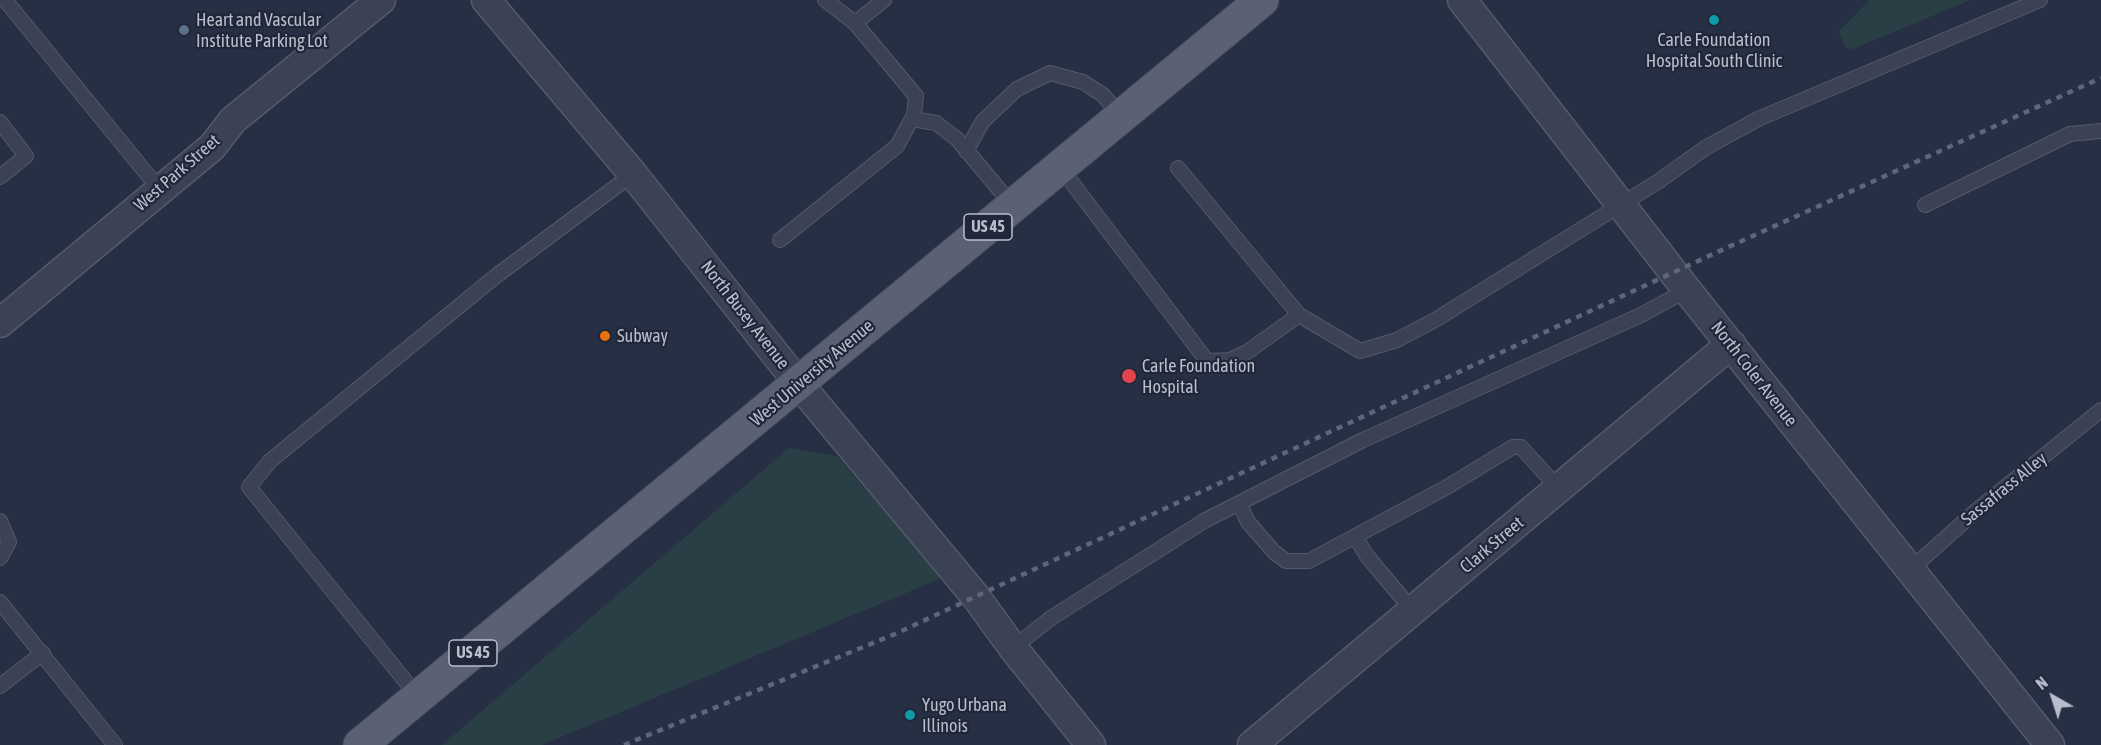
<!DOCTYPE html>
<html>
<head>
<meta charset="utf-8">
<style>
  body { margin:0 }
  #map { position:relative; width:2101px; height:745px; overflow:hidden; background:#272f44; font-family:"Asap Condensed",sans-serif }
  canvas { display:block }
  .north { position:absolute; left:2023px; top:667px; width:60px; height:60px; -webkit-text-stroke:4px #202739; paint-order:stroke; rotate:321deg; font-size:16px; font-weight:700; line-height:24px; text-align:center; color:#b9becd }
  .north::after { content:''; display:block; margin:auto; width:21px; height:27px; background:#b9becd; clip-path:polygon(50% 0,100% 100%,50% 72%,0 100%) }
</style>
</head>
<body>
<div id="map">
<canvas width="2101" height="745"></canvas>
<div class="north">N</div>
</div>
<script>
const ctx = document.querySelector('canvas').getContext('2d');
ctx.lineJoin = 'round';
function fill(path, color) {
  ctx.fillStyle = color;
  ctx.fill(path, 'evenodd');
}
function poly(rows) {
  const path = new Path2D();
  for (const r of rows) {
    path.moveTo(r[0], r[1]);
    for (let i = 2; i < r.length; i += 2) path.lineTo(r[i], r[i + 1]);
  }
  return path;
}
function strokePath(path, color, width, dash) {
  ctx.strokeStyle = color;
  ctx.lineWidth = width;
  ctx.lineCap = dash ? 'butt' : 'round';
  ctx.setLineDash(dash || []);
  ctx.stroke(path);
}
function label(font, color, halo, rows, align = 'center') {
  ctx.font = font + ' "Asap Condensed",sans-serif';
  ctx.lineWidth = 4.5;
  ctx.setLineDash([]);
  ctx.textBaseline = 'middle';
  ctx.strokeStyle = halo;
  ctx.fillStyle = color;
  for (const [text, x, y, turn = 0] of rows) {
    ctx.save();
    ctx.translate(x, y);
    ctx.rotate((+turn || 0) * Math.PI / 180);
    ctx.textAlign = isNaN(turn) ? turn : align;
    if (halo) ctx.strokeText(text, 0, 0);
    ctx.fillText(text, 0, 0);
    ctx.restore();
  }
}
fill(poly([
  [1869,0,1971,0,1850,50,1844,45,1839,31],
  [789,448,837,456,942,578,542,745,442,745]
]), '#293e45');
const service = poly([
  [5,0,160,190],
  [825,0,855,23],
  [912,119,936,123,957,139,1013,206],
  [0,122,26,156,0,177],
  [966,151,983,121,1017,89,1050,73,1083,82,1103,95,1121,116],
  [1060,167,1207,361,1230,360,1247,352,1299,315],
  [1178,168,1299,315,1360,351,1397,340,1435,320,1659,181,1705,148,1758,119,2040,0],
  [1925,205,2070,134,2101,131],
  [780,240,897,146,914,115,916,96,855,23,884,0],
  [1239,503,1248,522,1274,552,1286,561,1309,561,1447,487,1513,447,1521,447,1559,489],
  [0,521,9,542,0,558],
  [1355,536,1367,556,1413,611],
  [1910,570,1977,510,2101,410],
  [0,602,115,745],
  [1013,648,1051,618,1204,521,1363,440,1641,315,1687,290],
  [0,686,43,653],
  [419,698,249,487,270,461,496,276,633,174]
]);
const minor = poly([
  [486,0,633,174,799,384,976,597,1013,648,1091,745],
  [1462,0,1687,290,2050,745],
  [0,323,212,147,233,120,381,0],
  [1252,745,1731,344]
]);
const primary = poly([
  [360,745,1262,0]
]);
strokePath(service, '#545a6b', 16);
strokePath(minor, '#545a6b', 31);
strokePath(primary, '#454b5d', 35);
strokePath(service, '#3b4254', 14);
strokePath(minor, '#3b4254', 28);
strokePath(primary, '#5a6174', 33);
strokePath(poly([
  [624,745,895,634,1713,254,2101,78]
]), '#5d667b', 4.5, [6, 6]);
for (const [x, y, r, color] of [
  [1714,20,6,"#0f9aa8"],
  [184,30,6,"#5c6f8a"],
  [605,336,6,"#e8710a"],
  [1129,376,8,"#e0444e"],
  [910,715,6,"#0f9aa8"]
]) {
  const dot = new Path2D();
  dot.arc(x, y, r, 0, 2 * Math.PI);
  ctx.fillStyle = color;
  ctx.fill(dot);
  strokePath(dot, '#202739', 2);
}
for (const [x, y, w] of [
  [988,227,48],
  [473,653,48]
]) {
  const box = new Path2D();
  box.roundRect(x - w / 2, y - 13, w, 26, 4.5);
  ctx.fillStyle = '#202739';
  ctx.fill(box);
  strokePath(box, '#b9becd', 1.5);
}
label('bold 16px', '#b9becd', null, [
  ["US 45",988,227],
  ["US 45",473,653]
]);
label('18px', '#b9becd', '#202739', [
  ["Heart and Vascular",196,20],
  ["Institute Parking Lot",196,41],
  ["Carle Foundation",1714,40,"center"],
  ["Hospital South Clinic",1714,61,"center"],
  ["Subway",617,336],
  ["Carle Foundation",1142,366],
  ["Hospital",1142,387],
  ["Yugo Urbana",922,705],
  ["Illinois",922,726]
], 'left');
label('18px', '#b9becd', '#202739', [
  ["West Park Street",177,173,-41],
  ["North Busey Avenue",745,315,52],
  ["West University Avenue",812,373,-40],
  ["North Coler Avenue",1754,374,52],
  ["Sassafrass Alley",2004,489,-39],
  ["Clark Street",1492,545,-40]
]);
</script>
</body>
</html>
